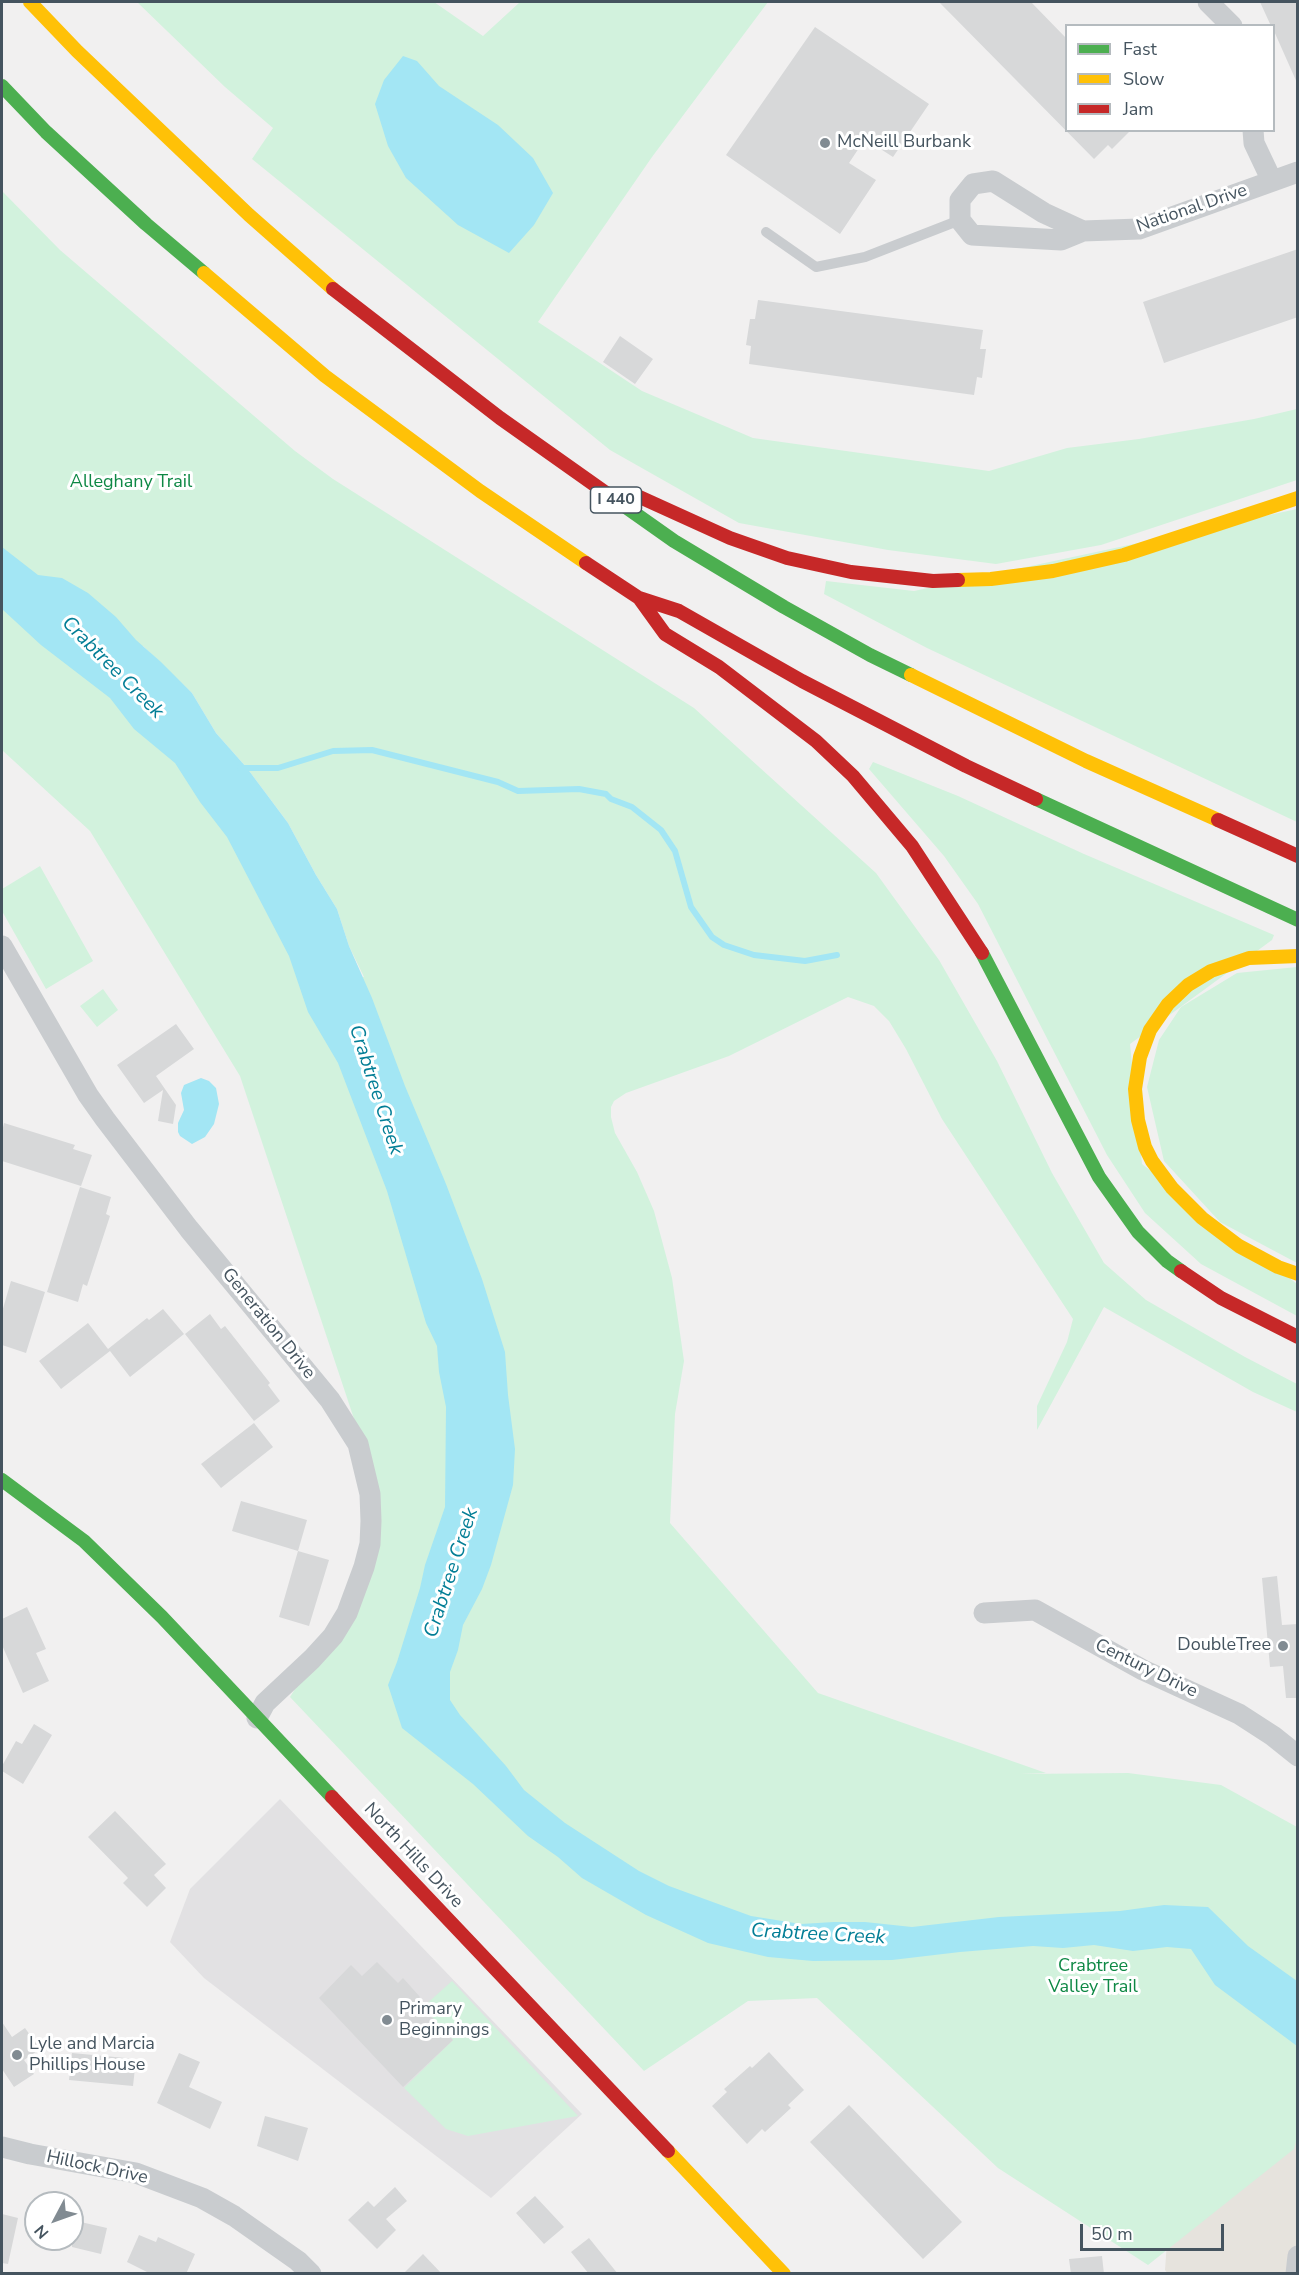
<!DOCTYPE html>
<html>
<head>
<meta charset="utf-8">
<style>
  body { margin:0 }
  #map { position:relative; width:1299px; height:2275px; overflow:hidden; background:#f1f0f0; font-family:"Nunito Sans",sans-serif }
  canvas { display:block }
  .frame { position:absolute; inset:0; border:3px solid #45545f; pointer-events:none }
  .legend { position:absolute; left:1065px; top:24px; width:210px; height:108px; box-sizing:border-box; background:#fff; border:2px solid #b5bbbf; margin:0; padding:8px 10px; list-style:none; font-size:18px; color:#45545f }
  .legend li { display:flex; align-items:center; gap:12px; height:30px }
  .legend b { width:30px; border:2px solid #b5bbbf }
  .north { position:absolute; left:24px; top:2191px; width:60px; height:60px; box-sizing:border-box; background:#fff; border:2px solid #b5bbbf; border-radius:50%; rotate:229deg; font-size:16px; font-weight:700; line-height:24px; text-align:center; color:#45545f }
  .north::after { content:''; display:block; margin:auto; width:21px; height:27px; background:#818b92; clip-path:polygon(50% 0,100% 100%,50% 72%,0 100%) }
  .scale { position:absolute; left:1080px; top:2224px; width:144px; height:27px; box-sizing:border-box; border:3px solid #45545f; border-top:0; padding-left:8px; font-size:18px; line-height:21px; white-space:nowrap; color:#45545f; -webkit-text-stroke:4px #fff; paint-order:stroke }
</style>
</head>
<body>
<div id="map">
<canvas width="1299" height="2275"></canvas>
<div class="frame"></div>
<ul class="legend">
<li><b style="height:8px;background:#4caf50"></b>Fast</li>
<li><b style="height:8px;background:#ffc107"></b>Slow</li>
<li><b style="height:8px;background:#c62828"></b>Jam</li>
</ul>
<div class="north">N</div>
<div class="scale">50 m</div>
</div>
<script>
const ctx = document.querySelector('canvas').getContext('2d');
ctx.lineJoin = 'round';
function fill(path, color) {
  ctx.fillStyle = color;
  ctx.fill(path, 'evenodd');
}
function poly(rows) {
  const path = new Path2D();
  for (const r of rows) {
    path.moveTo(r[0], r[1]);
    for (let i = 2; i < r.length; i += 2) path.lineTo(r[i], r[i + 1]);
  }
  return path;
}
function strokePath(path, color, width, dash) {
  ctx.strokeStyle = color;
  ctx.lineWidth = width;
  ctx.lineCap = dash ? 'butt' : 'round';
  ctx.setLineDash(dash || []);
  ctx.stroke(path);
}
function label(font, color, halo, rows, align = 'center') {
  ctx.font = font + ' "Nunito Sans",sans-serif';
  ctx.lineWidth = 6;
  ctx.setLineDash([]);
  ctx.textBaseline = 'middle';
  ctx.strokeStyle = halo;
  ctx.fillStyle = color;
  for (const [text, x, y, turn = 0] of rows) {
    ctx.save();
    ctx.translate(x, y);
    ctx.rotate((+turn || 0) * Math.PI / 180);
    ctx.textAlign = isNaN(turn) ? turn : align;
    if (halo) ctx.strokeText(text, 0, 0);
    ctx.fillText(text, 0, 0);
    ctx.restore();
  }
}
fill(poly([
  [1297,2024,1297,2273,1168,2274,1165,2270,1167,2242]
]), '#e6e3dd');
fill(poly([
  [280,1799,582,2114,491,2198,204,1978,170,1942,190,1889]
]), '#e2e1e3');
fill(poly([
  [137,2,434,2,483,36,520,2,768,2,652,157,538,322,642,391,753,438,989,471,1067,448,1139,439,1254,419,1297,409,1297,480,1101,545,996,564,888,550,739,523,610,450,252,159,273,128,225,87],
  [2,191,60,250,295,451,333,479,694,708,876,873,939,960,997,1061,1052,1173,1104,1263,1146,1300,1245,1357,1297,1384,1297,1412,1253,1392,1104,1307,1037,1430,1037,1406,1067,1342,1073,1319,942,1119,906,1049,889,1021,874,1006,848,997,729,1056,626,1093,614,1101,611,1107,611,1117,615,1133,637,1172,654,1211,672,1278,684,1361,675,1414,670,1523,818,1693,1046,1773,1020,1774,1128,1773,1221,1785,1297,1827,1298,2134,1294,2149,1148,2265,998,2168,817,1998,748,2001,644,2071,290,1697,336,1624,380,1497,240,1076,90,831,2,750],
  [143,646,192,693,216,733,247,768,288,823,316,875,337,909,349,946,364,977,333,979,171,724,109,675],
  [1297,509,1297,822,927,648,824,594,826,581,914,591],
  [873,762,958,796,1084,854,1274,935,1272,940,1130,1044,1142,1164,1297,1284,1297,1316,1201,1264,1145,1213,1107,1155,978,904,944,856,869,769],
  [40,866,93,961,46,989,2,911,2,889],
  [1297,967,1297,1263,1220,1222,1164,1161,1147,1087,1159,1040,1181,1007,1237,973],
  [103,989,118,1010,97,1027,80,1006],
  [452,1981,578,2116,468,2136,446,2129,404,2088,453,2040,423,2007]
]), '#d2f2dd');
fill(poly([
  [403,56,417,61,439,86,498,125,533,158,553,193,534,225,509,253,458,225,406,178,388,146,375,104,384,80],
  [2,547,38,575,62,578,88,593,116,617,136,640,161,662,192,693,216,733,247,768,288,823,316,875,337,909,349,946,372,998,405,1086,446,1184,482,1279,505,1352,508,1395,515,1449,513,1485,491,1565,482,1589,463,1625,458,1650,450,1672,450,1700,460,1715,506,1766,524,1790,565,1823,639,1871,669,1886,751,1916,801,1924,834,1922,865,1922,912,1927,999,1917,1120,1911,1164,1905,1208,1907,1248,1946,1297,1981,1297,2046,1215,1985,1191,1949,1167,1947,1133,1951,1094,1945,1063,1948,1033,1946,960,1952,892,1960,813,1961,768,1957,708,1943,646,1915,582,1878,558,1857,528,1836,473,1784,402,1728,388,1685,397,1662,420,1588,425,1565,445,1507,446,1407,439,1372,437,1346,426,1323,387,1191,338,1063,308,1012,289,956,227,837,200,802,175,763,134,729,110,698,41,645,2,609],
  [201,1078,209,1081,216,1088,219,1104,214,1124,205,1137,192,1144,180,1136,178,1132,178,1123,184,1110,181,1093,184,1085]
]), '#a3e6f4');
strokePath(poly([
  [240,768,278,768,333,751,372,750,498,782,518,791,579,789,606,794,611,799,632,807,661,830,675,851,691,907,712,937,724,945,754,955,805,961,837,955]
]), '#a3e6f4', 6);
fill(poly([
  [939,2,1031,2,1066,38,1066,130,1131,130,1112,149,1108,145,1094,159],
  [1260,2,1298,2,1298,85,1274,31,1274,26,1271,26],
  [815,27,929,104,893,157,865,139,849,163,876,180,840,234,726,155],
  [1298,249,1298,317,1164,363,1143,302],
  [758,300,983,330,980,349,986,349,982,378,977,377,974,395,749,364,751,346,746,345,750,319,755,319],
  [620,336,653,359,635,384,603,362],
  [176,1024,194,1049,156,1076,176,1105,173,1124,158,1121,163,1090,144,1103,117,1065],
  [4,1123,75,1145,73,1149,92,1155,81,1186,2,1161,2,1132],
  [80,1187,111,1197,106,1214,110,1216,87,1286,83,1284,78,1302,47,1292],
  [11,1281,45,1292,26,1353,2,1345,2,1312],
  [163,1309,184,1334,130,1377,110,1351,61,1389,39,1361,88,1323,108,1349,147,1318,149,1320],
  [210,1314,221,1329,225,1326,270,1383,268,1385,280,1401,254,1421,185,1334],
  [254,1423,273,1447,221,1488,201,1464],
  [241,1501,307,1520,298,1551,232,1531],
  [298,1551,329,1560,309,1626,279,1617],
  [1277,1576,1282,1625,1298,1624,1298,1698,1286,1698,1283,1666,1270,1667,1262,1578],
  [27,1607,46,1649,36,1653,49,1681,23,1693,2,1645,2,1619],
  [34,1724,52,1735,23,1784,2,1771,2,1766,16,1741,22,1744],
  [115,1811,166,1864,154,1875,166,1888,147,1907,123,1883,128,1878,88,1837],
  [377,1962,398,1983,403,1978,420,1997,416,2001,453,2040,403,2087,319,1998,351,1965,362,1976],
  [2,2022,12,2037,25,2028,40,2049,24,2060,34,2074,14,2087,2,2069],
  [769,2052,804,2090,788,2105,791,2108,765,2132,762,2129,747,2144,712,2106,727,2092,724,2089,750,2066,752,2068],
  [72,2053,136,2059,133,2086,69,2080],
  [179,2053,200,2062,189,2087,222,2102,210,2129,157,2103],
  [849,2105,962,2222,923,2259,810,2142],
  [265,2116,308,2128,298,2161,257,2146],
  [395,2187,407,2201,386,2219,396,2230,377,2249,348,2220,368,2201,374,2207],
  [535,2196,564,2227,544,2244,516,2213],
  [2,2214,18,2218,8,2264,2,2263],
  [72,2220,107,2228,101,2254,72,2247],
  [139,2235,156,2242,158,2237,195,2254,186,2274,151,2274,127,2262],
  [589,2238,618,2274,589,2274,571,2252],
  [423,2254,442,2274,403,2274],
  [1102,2256,1104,2274,1071,2274,1069,2259]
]), '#d7d8d9');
strokePath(poly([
  [766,232,816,267,865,257,960,220]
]), '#c9cccf', 10);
strokePath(poly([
  [1208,2,1232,26],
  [1253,130,1254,143,1272,181],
  [1083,231,1044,213,993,181,973,184,960,200,960,220,972,235,1061,240,1083,231,1139,229,1298,172],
  [2,946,88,1095,105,1119,189,1229,330,1400,358,1444,370,1494,371,1521,370,1544,364,1567,347,1613,333,1636,312,1659,265,1703,257,1718],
  [984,1613,1035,1610,1143,1670,1239,1714,1273,1736,1298,1756],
  [2,2147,30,2154,136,2173,202,2198,234,2216,298,2261,311,2274],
  [1296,2274,1298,2256]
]), '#c9cccf', 21);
strokePath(poly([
  [2,86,46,132,146,224,204,273],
  [606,493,674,541,784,607,870,655,911,675],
  [1036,799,1298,920],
  [982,953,1099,1177,1138,1232,1167,1261,1181,1271],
  [2,1480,84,1541,162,1617,332,1797]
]), '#4caf50', 14);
strokePath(poly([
  [30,2,77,51,249,215,333,289],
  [204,273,325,376,480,491,586,563],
  [958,580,991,579,1053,571,1124,555,1298,498],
  [911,675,1086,761,1218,820],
  [1298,956,1249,958,1211,971,1188,985,1168,1004,1150,1030,1140,1057,1135,1089,1138,1120,1145,1147,1152,1161,1172,1188,1202,1218,1239,1246,1278,1267,1298,1274],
  [668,2151,784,2274]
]), '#ffc107', 14);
strokePath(poly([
  [333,289,500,418,606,493],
  [633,494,730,538,787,558,851,572,933,581,958,580],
  [586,563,639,598,679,611,802,681,966,766,1036,799],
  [639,598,665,634,719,667,816,741,853,776,912,846,982,953],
  [1218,820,1298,856],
  [1181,1271,1221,1298,1298,1337],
  [332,1797,668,2151]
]), '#c62828', 14);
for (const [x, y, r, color] of [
  [825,143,6,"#818b92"],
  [1283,1646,6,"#818b92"],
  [387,2020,6,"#818b92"],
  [17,2055,6,"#818b92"]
]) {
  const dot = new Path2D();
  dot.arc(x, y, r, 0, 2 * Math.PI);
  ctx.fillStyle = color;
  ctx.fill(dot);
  strokePath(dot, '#fff', 2);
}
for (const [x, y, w] of [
  [616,500,51]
]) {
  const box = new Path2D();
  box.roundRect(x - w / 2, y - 13, w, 26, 4.5);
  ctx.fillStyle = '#fff';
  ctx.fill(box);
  strokePath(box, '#45545f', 1.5);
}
label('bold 16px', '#45545f', null, [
  ["I 440",616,500]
]);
label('18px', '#45545f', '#fff', [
  ["McNeill Burbank",837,143],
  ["DoubleTree",1271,1646,"right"],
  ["Primary",399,2010],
  ["Beginnings",399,2031],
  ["Lyle and Marcia",29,2045],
  ["Phillips House",29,2066]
], 'left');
label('18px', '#45545f', '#fff', [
  ["National Drive",1192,209,-19],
  ["Generation Drive",268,1324,51],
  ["Century Drive",1146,1669,26],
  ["North Hills Drive",413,1856,47],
  ["Hillock Drive",97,2168,12]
]);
label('18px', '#0e8845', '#fff', [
  ["Alleghany Trail",131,483],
  ["Crabtree",1093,1967],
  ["Valley Trail",1093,1988]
]);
label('italic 20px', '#037e96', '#fff', [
  ["Crabtree Creek",112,668,45],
  ["Crabtree Creek",375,1090,72],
  ["Crabtree Creek",452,1573,-72],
  ["Crabtree Creek",818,1935,3]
]);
</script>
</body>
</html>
